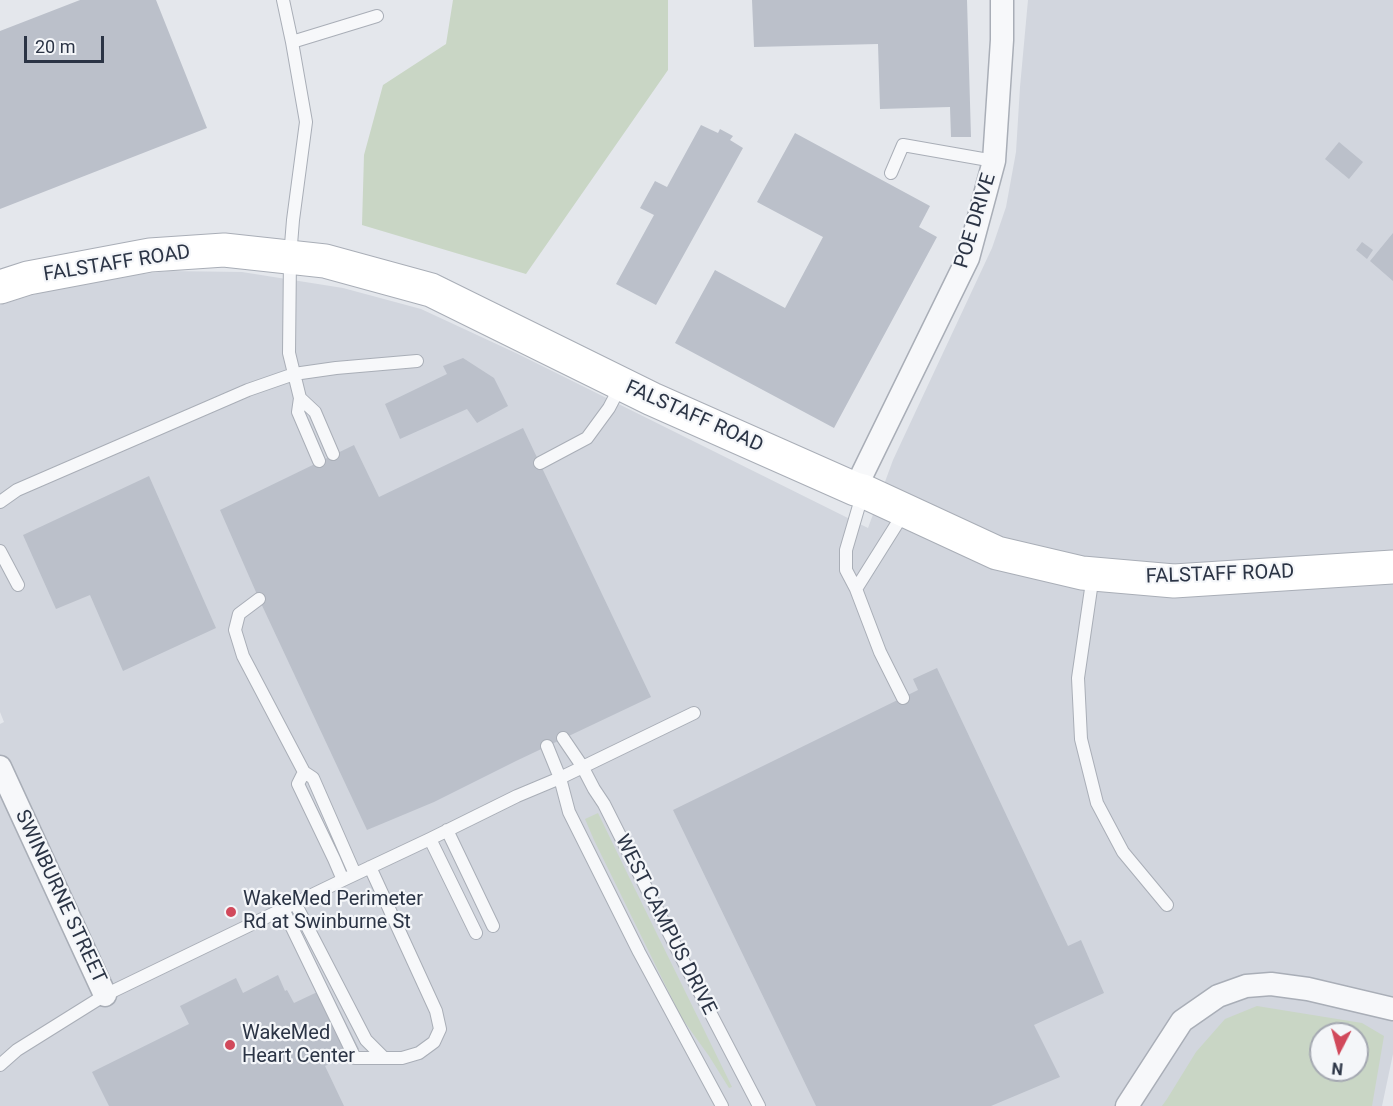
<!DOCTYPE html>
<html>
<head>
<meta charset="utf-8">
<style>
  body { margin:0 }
  #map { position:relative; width:1393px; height:1106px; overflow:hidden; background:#e4e7ec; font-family:Roboto,sans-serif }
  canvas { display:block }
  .north { position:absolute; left:1309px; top:1022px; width:60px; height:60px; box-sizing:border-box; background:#f4f6f9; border:2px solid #a4a8b1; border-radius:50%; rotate:186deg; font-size:16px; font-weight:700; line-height:24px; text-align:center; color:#2b3445 }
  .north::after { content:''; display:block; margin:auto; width:21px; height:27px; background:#d1495b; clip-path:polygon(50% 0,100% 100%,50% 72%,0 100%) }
  .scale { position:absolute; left:24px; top:36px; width:80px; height:27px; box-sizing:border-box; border:3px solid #2b3445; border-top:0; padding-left:8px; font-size:18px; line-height:21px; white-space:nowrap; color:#2b3445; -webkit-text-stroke:4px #f4f6f9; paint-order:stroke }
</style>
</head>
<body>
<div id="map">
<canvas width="1393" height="1106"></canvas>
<div class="north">N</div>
<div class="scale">20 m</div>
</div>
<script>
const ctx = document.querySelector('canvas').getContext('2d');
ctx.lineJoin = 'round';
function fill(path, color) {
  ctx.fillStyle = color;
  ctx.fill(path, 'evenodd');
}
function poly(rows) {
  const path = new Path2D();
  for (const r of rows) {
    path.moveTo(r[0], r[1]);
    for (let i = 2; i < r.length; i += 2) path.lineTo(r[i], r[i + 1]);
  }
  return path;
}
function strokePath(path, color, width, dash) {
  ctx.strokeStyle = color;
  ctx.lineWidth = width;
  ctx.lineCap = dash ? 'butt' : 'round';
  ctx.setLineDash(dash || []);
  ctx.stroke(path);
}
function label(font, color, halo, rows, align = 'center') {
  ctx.font = font + ' Roboto,sans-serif';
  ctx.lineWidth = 4.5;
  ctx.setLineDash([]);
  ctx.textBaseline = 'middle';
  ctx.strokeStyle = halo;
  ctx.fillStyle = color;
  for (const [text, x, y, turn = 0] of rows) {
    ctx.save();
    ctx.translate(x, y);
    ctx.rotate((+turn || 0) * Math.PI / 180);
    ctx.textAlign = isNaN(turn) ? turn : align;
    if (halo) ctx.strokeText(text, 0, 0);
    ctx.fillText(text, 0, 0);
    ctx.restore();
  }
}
fill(poly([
  [1028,0,1393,0,1393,1054,1382,1106,0,1106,0,724,4,722,0,712,0,305,36,294,92,280,168,271,242,272,343,288,421,309,518,354,868,528,893,460,992,248,1006,207,1016,152,1020,87],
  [1321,1034,1357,1034,1357,1070,1321,1070]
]), '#d2d6de');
fill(poly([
  [453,0,668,0,668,70,526,274,362,225,364,155,383,85,446,44],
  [598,813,630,879,732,1087,729,1088,709,1056,681,1017,594,840,585,819],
  [1257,1006,1362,1023,1384,1036,1372,1106,1162,1106,1167,1099,1196,1052,1225,1019],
  [1321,1034,1357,1034,1357,1070,1321,1070]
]), '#c9d6c5');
fill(poly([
  [80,0,156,0,207,128,0,209,0,31],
  [752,0,967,0,971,137,951,137,950,107,880,109,878,44,754,47],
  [701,125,718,133,720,129,733,136,730,140,743,148,656,305,616,284,654,215,640,208,655,181,667,187],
  [795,133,930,206,919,227,937,237,834,428,675,343,715,270,785,308,823,237,757,202],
  [1339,142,1363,162,1349,179,1325,159],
  [1393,233,1393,281,1370,261],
  [1362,242,1373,250,1367,259,1356,250],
  [463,358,494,378,508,406,477,423,467,409,400,439,385,404,447,374,443,366],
  [523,428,651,697,516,761,434,802,367,830,259,599,220,510,354,445,379,497],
  [149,476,216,628,123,671,90,595,56,609,23,535],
  [937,668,1068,946,1081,940,1104,993,1034,1025,1060,1077,991,1106,816,1106,673,810,918,690,913,679],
  [278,975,285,991,287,990,294,1003,328,987,359,1049,325,1066,344,1106,109,1106,92,1072,189,1024,180,1006,236,978,243,993]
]), '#bbc0ca');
const lane = poly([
  [283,0,292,42],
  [891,173,903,145,994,161],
  [300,398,315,412,333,454],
  [319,461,298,412,300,398,289,353,290,257,293,220,306,122,292,42,377,16],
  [540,463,587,438,609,408,621,385],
  [863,492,846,550,846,570,856,589,880,652,903,698],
  [0,502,17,490,248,390,294,374,336,368,417,361],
  [0,551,18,585],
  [1093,575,1078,678,1081,739,1097,803,1123,852,1167,905],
  [856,589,905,511],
  [259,599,239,614,235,630,243,656,304,772,313,778,355,874],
  [563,738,582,766,594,789,604,804,678,951,759,1106],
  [547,746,560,778,569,812,639,952,722,1106],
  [304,772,298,784,334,859,343,880],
  [447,830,493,926],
  [430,839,476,933],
  [295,903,366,1040,384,1058,402,1058,419,1053,434,1042,440,1029,436,1011,370,867],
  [283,909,355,1058,384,1058],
  [0,1065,17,1050,105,995,343,880,430,839,517,796,560,778,694,713]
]);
const street = poly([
  [855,489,968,258,994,161,1002,40,1002,0],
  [0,767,105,995],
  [1127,1106,1182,1021,1218,996,1246,986,1271,984,1308,989,1393,1009]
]);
const secondary = poly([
  [0,287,28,278,150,255,224,250,325,261,431,290,652,399,855,489,863,491,997,553,1082,573,1174,581,1393,567]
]);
strokePath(lane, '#a9aeb7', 14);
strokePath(street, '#a9aeb7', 25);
strokePath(secondary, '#a9aeb7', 35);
strokePath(lane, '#f7f8fa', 12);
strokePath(street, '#f7f8fa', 22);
strokePath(secondary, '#fff', 33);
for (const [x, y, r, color] of [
  [231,912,6,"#d1495b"],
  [230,1045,6,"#d1495b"]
]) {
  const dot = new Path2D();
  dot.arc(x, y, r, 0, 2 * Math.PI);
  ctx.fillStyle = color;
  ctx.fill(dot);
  strokePath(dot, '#f4f6f9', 2);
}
label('20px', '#2b3445', '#f4f6f9', [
  ["POE DRIVE",976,221,-73],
  ["FALSTAFF ROAD",117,264,-9],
  ["FALSTAFF ROAD",694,417,24],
  ["FALSTAFF ROAD",1220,575,-2],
  ["SWINBURNE STREET",60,897,65],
  ["WEST CAMPUS DRIVE",665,925,63]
]);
label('20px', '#2b3445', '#f4f6f9', [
  ["WakeMed Perimeter",243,900],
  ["Rd at Swinburne St",243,923],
  ["WakeMed",242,1034],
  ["Heart Center",242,1057]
], 'left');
</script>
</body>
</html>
